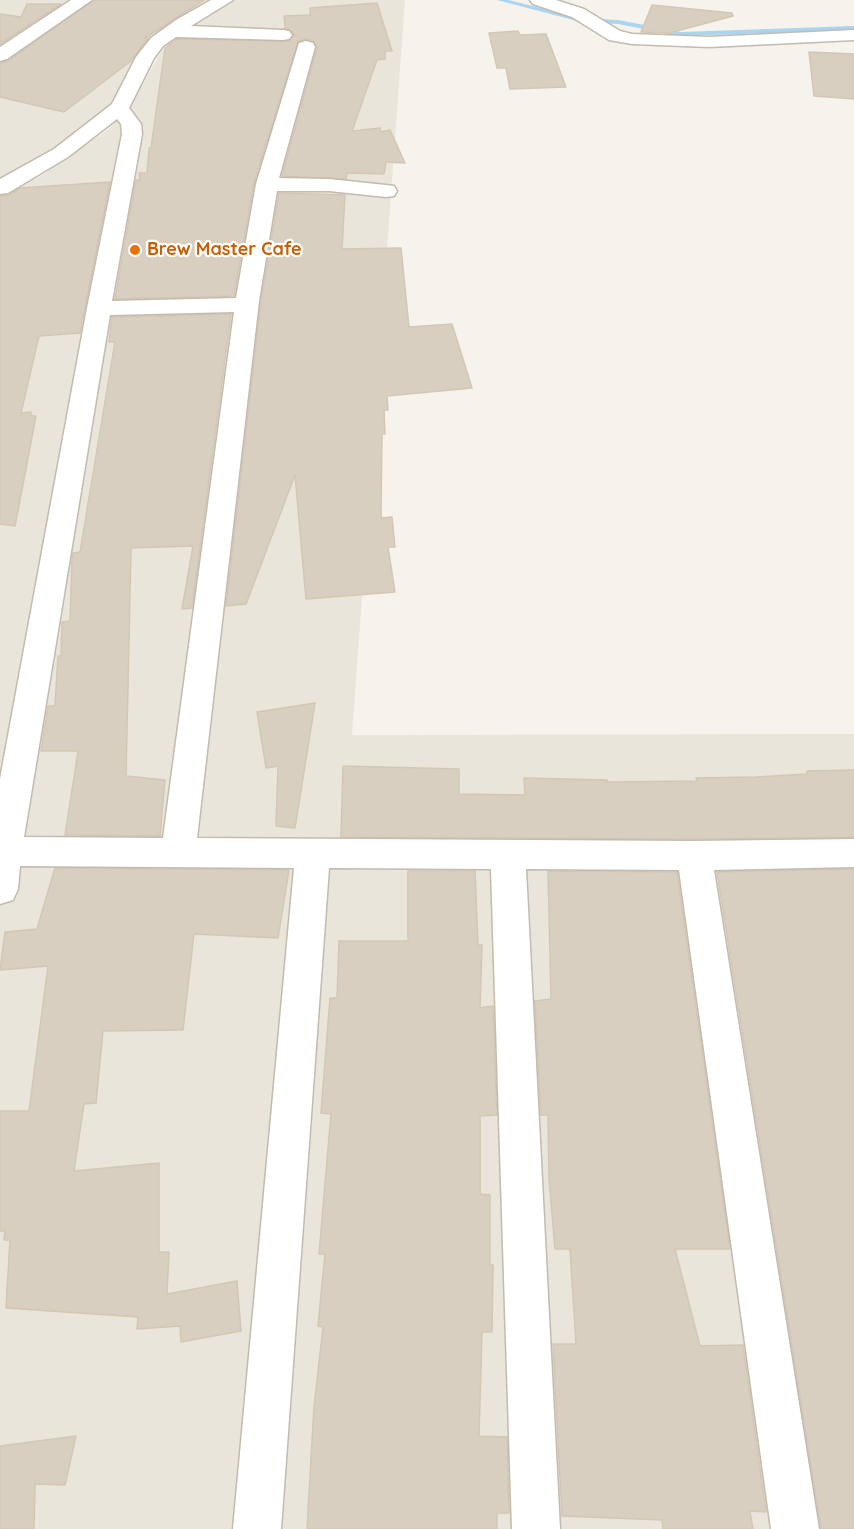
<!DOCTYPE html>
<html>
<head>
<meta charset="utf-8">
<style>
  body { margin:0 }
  canvas { display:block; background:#f6f3ec }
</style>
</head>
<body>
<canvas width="854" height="1529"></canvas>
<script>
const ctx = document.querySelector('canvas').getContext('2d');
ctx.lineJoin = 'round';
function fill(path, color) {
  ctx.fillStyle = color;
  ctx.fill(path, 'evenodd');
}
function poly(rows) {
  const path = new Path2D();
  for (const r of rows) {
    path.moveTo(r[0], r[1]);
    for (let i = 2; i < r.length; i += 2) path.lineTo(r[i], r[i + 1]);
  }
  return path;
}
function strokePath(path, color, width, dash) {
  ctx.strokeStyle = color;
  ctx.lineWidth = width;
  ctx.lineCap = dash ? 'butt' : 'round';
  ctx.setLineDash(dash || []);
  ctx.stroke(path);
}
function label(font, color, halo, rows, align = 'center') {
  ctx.font = font + ' Quicksand,sans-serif';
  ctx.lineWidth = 4.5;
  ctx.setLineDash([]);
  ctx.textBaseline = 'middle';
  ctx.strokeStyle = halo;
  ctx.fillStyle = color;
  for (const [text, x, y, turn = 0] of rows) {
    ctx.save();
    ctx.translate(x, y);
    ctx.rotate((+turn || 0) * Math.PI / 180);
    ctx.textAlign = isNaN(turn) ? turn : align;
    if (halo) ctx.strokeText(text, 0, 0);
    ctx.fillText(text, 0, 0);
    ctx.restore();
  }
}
fill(poly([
  [0,0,217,0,186,17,111,106,54,151,0,182],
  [233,0,405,0,352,735,854,734,854,1529,0,1529,0,197,41,176,109,129,132,104,161,52,183,28]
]), '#eae5da');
fill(poly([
  [497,0,508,0,581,18,618,20,681,32,854,26,854,30,681,36,618,24,581,22,497,0]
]), '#a9d4f2');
const building = poly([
  [94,0,204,0,145,38,148,38,131,61,64,112,0,97,0,63,8,61,94,0],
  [377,3,392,51,385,51,385,59,377,60,352,131,380,128,381,132,390,130,405,163,386,162,384,174,347,173,346,179,282,176,317,48,314,41,307,39,298,41,254,183,234,296,115,299,136,180,140,180,139,173,147,173,149,148,151,148,165,48,177,39,289,41,294,35,291,30,285,28,284,16,310,15,310,8,377,3],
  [27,4,61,4,0,44,0,14,21,17,27,4],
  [652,5,732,13,733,16,669,33,641,32,652,5],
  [518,31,520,35,546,34,566,87,510,89,506,68,497,68,489,33,518,31],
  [809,52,854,54,854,99,814,96,809,52],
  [110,182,80,333,39,336,21,413,31,412,31,416,36,416,15,526,0,524,0,196,9,195,20,188,110,182],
  [279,193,345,195,342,249,401,248,409,327,452,324,472,388,387,396,388,410,384,410,385,434,382,434,381,518,392,517,395,547,388,547,395,592,306,599,295,475,246,604,226,606,261,301,279,193],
  [231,314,192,608,182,609,193,546,131,548,126,776,165,780,160,836,65,835,78,751,41,751,48,706,55,706,58,656,61,656,62,622,70,621,72,558,73,553,80,552,115,342,109,342,112,317,231,314],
  [315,703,295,828,276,826,278,766,266,768,257,712,315,703],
  [343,766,459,769,459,794,525,795,524,778,607,780,607,782,697,781,696,778,756,777,807,774,807,771,854,770,854,837,694,839,341,837,343,766],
  [55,868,289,870,278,938,194,934,183,1030,103,1031,96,1103,84,1104,74,1171,159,1163,159,1252,169,1252,167,1294,237,1281,241,1331,181,1342,180,1326,137,1329,138,1317,6,1308,10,1240,4,1240,5,1231,0,1231,0,1111,29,1111,48,966,0,970,5,932,37,929,55,868],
  [854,869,854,1529,821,1529,717,872,854,869],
  [408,871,475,871,478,945,482,945,480,1008,493,1006,497,1115,480,1116,480,1194,490,1195,490,1265,493,1265,492,1332,482,1332,479,1436,507,1437,509,1513,497,1513,497,1529,307,1529,314,1407,323,1327,318,1326,325,1254,319,1254,331,1114,321,1113,330,998,337,998,339,941,408,941,408,871],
  [548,871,677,872,730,1249,675,1249,700,1346,743,1345,766,1512,750,1511,753,1529,663,1529,662,1520,562,1516,553,1344,576,1344,570,1249,555,1249,549,1179,548,1115,541,1115,535,1001,551,999,548,871],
  [76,1436,65,1485,35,1484,34,1529,0,1529,0,1446,76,1436]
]);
fill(building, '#d8cfc1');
strokePath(building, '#d3c7b4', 1.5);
const minor = poly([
  [71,0,92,0,7,59,0,61,0,47,71,0],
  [211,0,233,0,191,26,283,30,289,31,292,35,289,39,283,40,176,37,163,46,154,58,129,108,141,124,142,134,112,301,236,298,256,184,299,43,306,41,313,43,315,47,279,178,329,179,386,185,394,186,397,191,394,196,386,197,329,191,277,191,259,301,197,838,694,841,854,839,854,867,714,870,819,1529,771,1529,679,870,526,869,560,1529,512,1529,491,869,329,868,281,1529,233,1529,294,868,20,866,18,889,13,900,0,904,0,779,87,308,122,134,121,124,117,119,68,157,8,193,0,194,0,179,54,149,112,104,136,57,151,38,176,20,211,0],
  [234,312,163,838,24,837,110,315,234,312],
  [530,0,556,0,584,9,620,31,632,34,709,37,854,30,854,40,709,47,632,44,609,40,572,17,533,4,530,0]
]);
strokePath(minor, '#c2bbae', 3);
fill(minor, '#fff');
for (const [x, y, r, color] of [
  [135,250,6,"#e8710a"]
]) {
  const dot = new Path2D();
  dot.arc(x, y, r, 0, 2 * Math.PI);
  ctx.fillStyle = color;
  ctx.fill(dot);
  strokePath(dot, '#fff', 2);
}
label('bold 18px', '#c56008', '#fff', [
  ["Brew Master Cafe",147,250]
], 'left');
</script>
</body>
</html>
